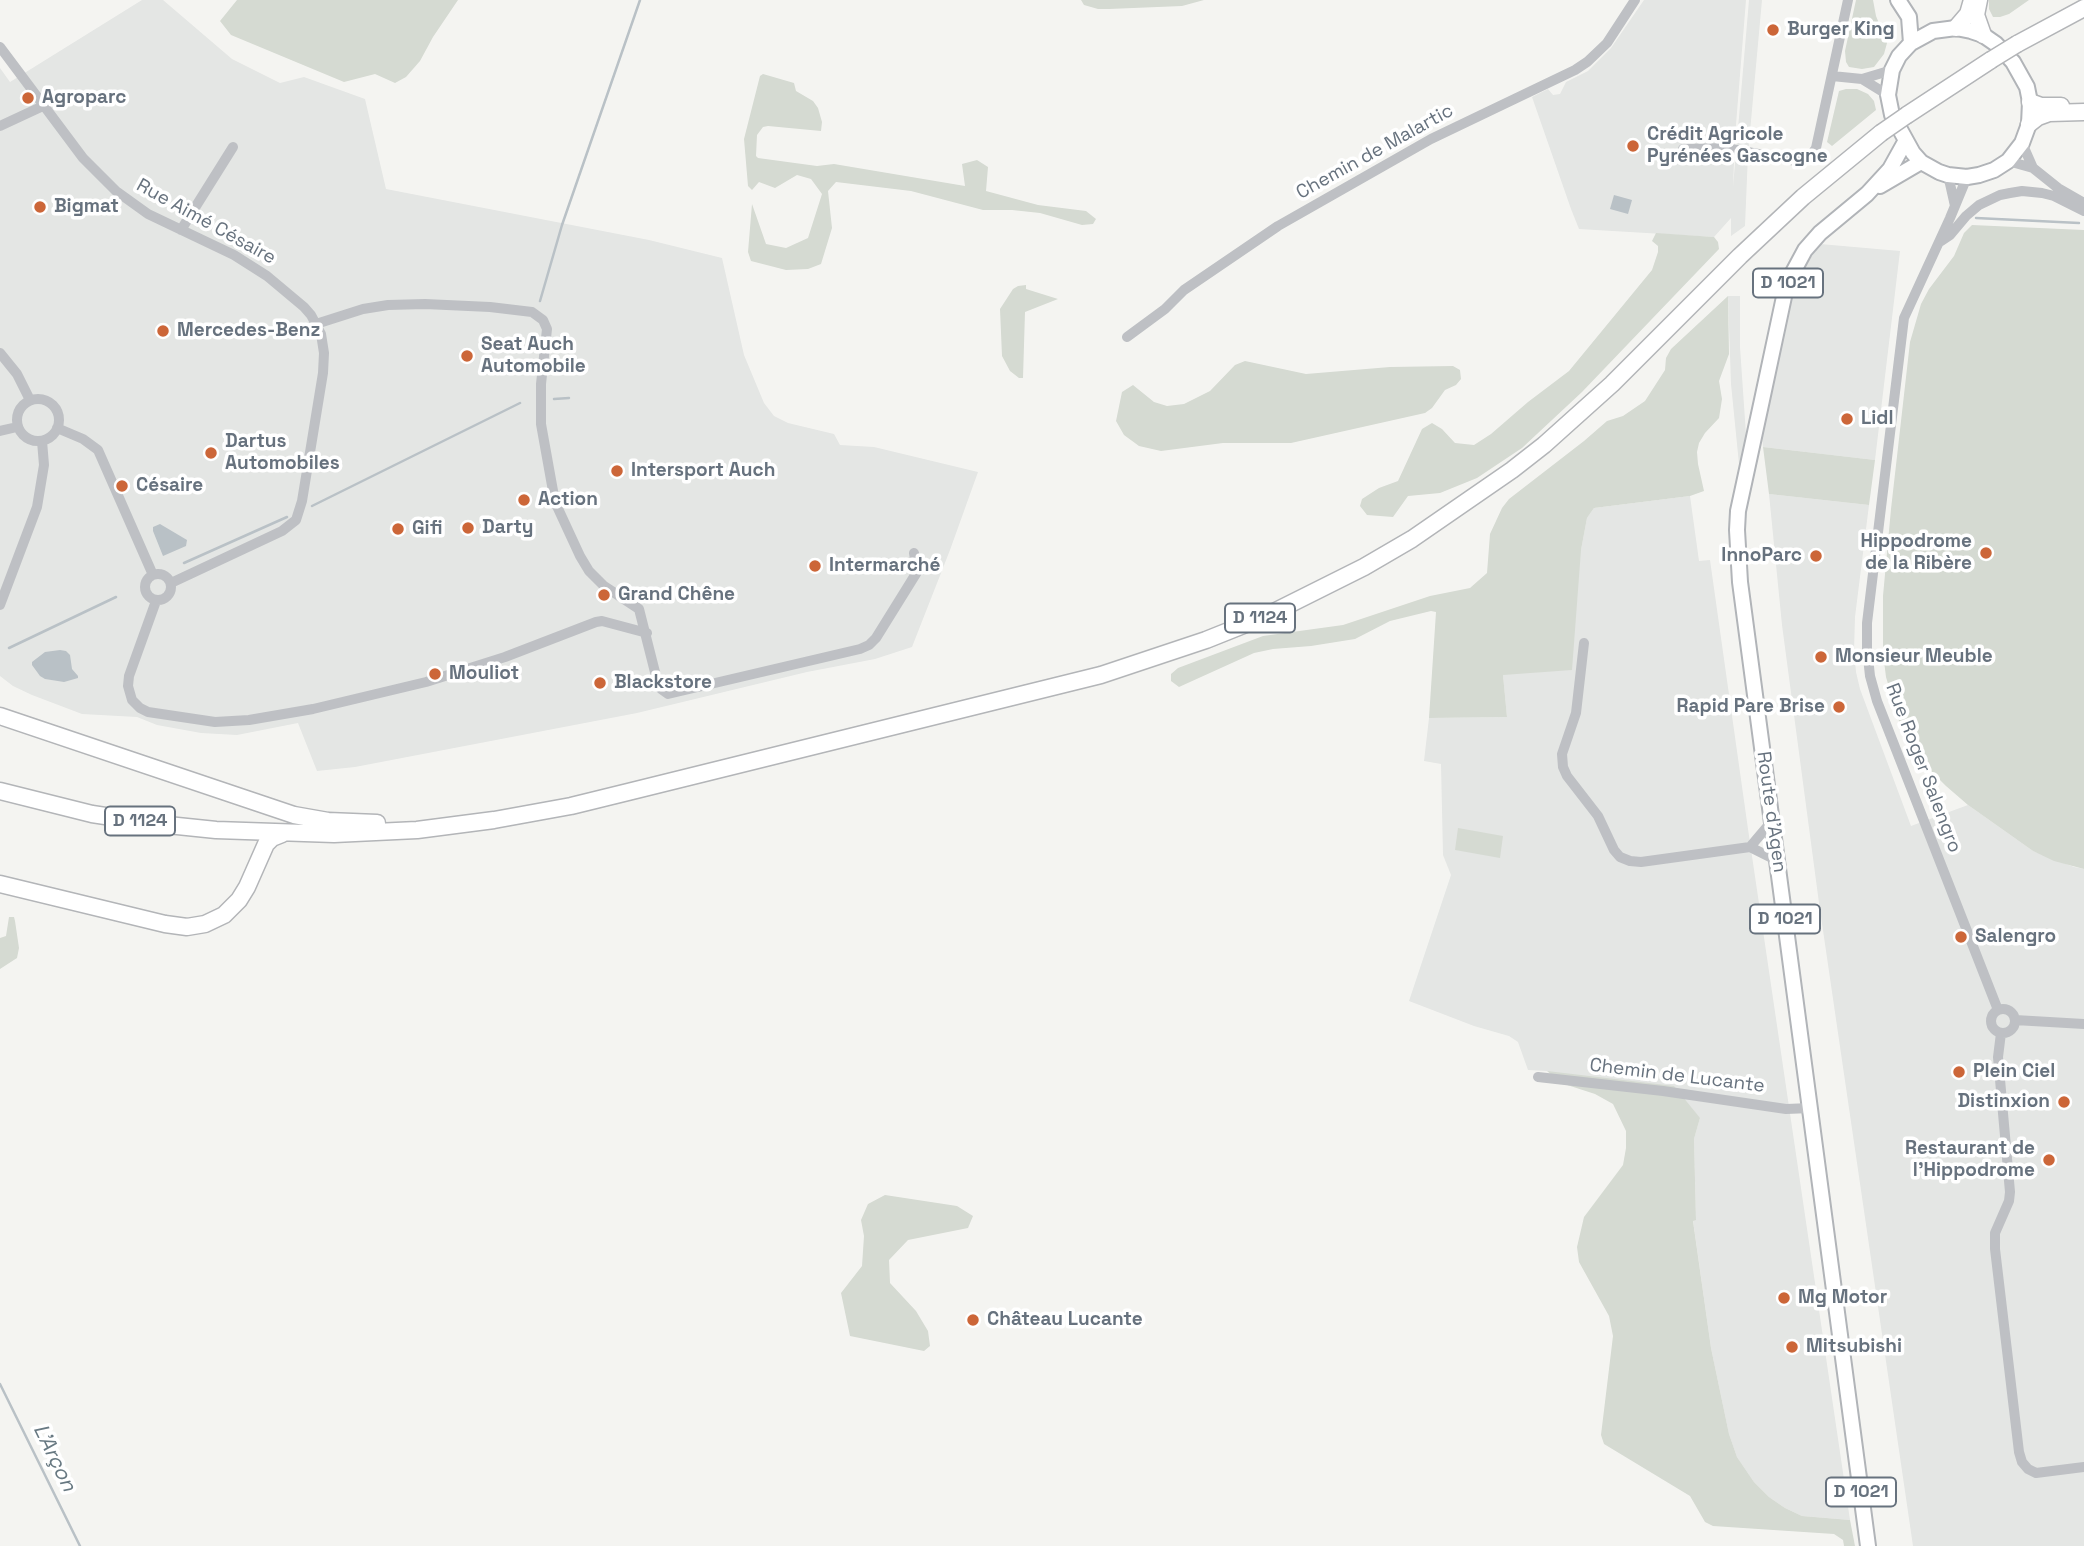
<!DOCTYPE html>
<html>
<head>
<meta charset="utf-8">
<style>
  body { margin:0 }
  canvas { display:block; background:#f4f4f1 }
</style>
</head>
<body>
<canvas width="2084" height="1546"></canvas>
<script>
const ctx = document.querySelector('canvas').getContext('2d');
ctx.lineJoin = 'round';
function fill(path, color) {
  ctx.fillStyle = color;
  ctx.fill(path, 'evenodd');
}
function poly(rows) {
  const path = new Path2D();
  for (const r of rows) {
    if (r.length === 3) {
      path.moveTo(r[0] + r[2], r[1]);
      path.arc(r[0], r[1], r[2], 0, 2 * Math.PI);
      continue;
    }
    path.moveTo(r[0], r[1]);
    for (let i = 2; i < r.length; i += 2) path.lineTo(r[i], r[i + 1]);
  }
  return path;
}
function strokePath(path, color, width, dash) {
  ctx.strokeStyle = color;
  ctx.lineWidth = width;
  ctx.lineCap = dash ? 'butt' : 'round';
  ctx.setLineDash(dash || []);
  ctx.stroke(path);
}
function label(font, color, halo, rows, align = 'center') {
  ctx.font = font + ' "Space Grotesk",sans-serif';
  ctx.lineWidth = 7;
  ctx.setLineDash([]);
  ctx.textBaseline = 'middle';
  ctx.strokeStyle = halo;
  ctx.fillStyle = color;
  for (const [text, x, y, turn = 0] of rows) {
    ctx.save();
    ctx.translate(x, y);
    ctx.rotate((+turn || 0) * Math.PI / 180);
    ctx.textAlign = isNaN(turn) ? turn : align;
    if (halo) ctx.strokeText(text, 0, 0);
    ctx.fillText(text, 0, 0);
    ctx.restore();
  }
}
fill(poly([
  [142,0,163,0,232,59,280,83,304,77,365,99,386,189,649,240,722,258,744,355,764,403,774,416,788,423,834,434,840,445,874,447,978,472,950,550,912,647,875,659,807,672,637,713,355,767,317,771,298,723,237,735,201,733,157,725,137,717,82,714,32,695,13,686,0,676,0,68,10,82],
  [1644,0,1746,0,1735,137,1733,187,1749,0,1762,0,1748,154,1745,226,1731,236,1731,218,1714,237,1579,229,1571,209,1532,97,1548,89,1553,95,1560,94,1566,82,1588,71,1611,48],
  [1820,244,1900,251,1875,460,1763,447,1762,437,1792,297,1802,271],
  [1728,296,1740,296,1740,347,1747,449,1743,464,1739,464,1731,384],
  [1769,494,1869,505,1855,617,1854,651,1856,672,1860,689,1911,826,1968,805,2033,851,2074,867,2084,869,2084,1546,1913,1546,1819,903,1782,625],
  [1690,496,1699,561,1710,560,1748,829,1850,1520,1802,1516,1785,1508,1769,1497,1754,1482,1737,1457,1729,1434,1711,1348,1693,1220,1696,1219,1694,1139,1700,1118,1547,1071,1528,1070,1518,1042,1509,1036,1474,1026,1409,1001,1451,875,1443,855,1441,764,1424,761,1429,718,1507,717,1503,675,1581,550,1587,518,1594,508]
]), '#e4e6e4');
fill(poly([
  [237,0,458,0,433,37,420,61,406,77,395,83,375,74,344,82,231,35,220,21],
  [1081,0,1204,0,1182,6,1109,9,1098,9,1084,5],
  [1856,0,1873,0,1876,16,1887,43,1884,54,1874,67,1862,69,1849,67,1846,62,1845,51],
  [1989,0,2029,0,2009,14,2000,17,1993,17,1989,9],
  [763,74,794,83,796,91,813,101,818,108,822,122,821,131,768,126,763,127,757,135,756,156,758,158,817,166,834,164,965,186,962,164,977,160,988,167,986,191,1038,205,1086,211,1096,219,1093,224,1082,225,1040,213,1012,210,983,210,911,191,836,182,828,191,832,228,821,264,808,269,786,270,751,261,748,252,752,204,766,244,786,248,808,238,822,194,811,179,797,175,775,188,759,182,752,190,748,186,744,139,760,76],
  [1846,89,1857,89,1868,94,1874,101,1876,110,1832,146,1827,142,1839,91],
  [1972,225,2084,230,2084,869,2054,861,2033,851,1968,805,1946,786,1933,773,1910,742,1899,721,1886,677,1883,653,1883,596,1891,509,1910,342,1921,304,1929,289,1954,256,1964,233],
  [1656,233,1714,237,1718,242,1719,249,1582,392,1522,448,1477,478,1440,493,1408,496,1393,517,1367,515,1360,506,1362,499,1379,488,1398,481,1422,429,1432,423,1442,429,1455,443,1474,445,1491,434,1528,402,1569,371,1652,270,1658,252,1658,246,1652,241],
  [1026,285,1026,289,1058,299,1025,312,1023,378,1019,378,1010,371,1002,356,1000,309,1013,289,1018,286],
  [1728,296,1729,354,1719,381,1722,399,1719,418,1705,433,1699,443,1697,452,1698,464,1704,491,1690,496,1594,508,1587,518,1581,550,1572,670,1503,675,1507,717,1429,718,1436,612,1431,611,1390,621,1355,639,1311,646,1273,649,1254,653,1179,687,1171,681,1171,674,1178,668,1263,636,1343,625,1430,596,1470,588,1487,573,1490,534,1502,508,1509,499,1584,441,1607,421,1623,416,1645,401,1665,370,1666,358,1671,349],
  [1245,361,1306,374,1390,367,1453,366,1460,370,1461,379,1456,385,1445,390,1432,408,1425,413,1291,443,1223,443,1161,451,1139,446,1124,435,1116,421,1122,392,1133,385,1154,402,1167,406,1184,404,1210,391,1235,365],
  [1763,447,1875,460,1869,505,1769,494],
  [1458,828,1503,836,1500,858,1455,850],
  [9,917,14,917,15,921,19,948,17,958,0,969,0,938,6,936],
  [1547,1071,1674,1086,1700,1118,1694,1139,1696,1220,1693,1221,1711,1348,1729,1434,1737,1457,1754,1482,1769,1497,1785,1508,1802,1516,1850,1520,1855,1546,1844,1546,1843,1540,1834,1534,1713,1526,1705,1522,1690,1496,1604,1444,1601,1435,1613,1336,1609,1316,1579,1262,1577,1247,1584,1217,1623,1165,1626,1148,1626,1131,1613,1104,1595,1094,1561,1083],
  [885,1195,957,1206,973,1216,968,1228,908,1240,889,1260,890,1283,916,1311,928,1331,930,1346,924,1351,850,1336,841,1293,862,1266,864,1236,861,1220,868,1204]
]), '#d5dad2');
fill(poly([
  [1614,195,1632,200,1628,214,1610,209],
  [160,524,187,540,186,546,163,556,153,531,153,527],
  [60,650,66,651,70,655,72,669,78,676,78,678,64,682,45,679,40,676,32,665,32,662,45,652]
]), '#b9c1c6');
strokePath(poly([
  [1976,218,2079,223],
  [540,301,562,225,640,0],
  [554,399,569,398],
  [312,506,520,403],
  [184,563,287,517],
  [9,648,116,597],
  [0,1384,80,1546]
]), '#b9c1c6', 2.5);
const major = poly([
  [1898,0,1909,17,1911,43],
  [1956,28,1971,31,1983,35,1996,44,2013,62,2027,87,2030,102,2029,124,2022,143,2008,161,1994,170,1979,175,1967,177,1948,175,1939,172,1921,162,1913,153,1892,115,1888,95,1892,70,1899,56,1911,43,1933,31,1956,28],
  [1880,186,1921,162],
  [1868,1546,1740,582,1737,530,1738,511,1762,400,1785,292,1791,276,1805,250,1820,233,1867,194,1890,169,1905,142]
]);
const highway = poly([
  [1979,0,1976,15,1983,35],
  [1956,28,1968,14,1972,0],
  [2017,44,2084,8],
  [2030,102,2041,106,2061,106],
  [1907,115,1991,60],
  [2029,124,2038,117,2049,113,2084,112],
  [0,716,294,815,328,821,377,823],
  [0,791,92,814,158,824,216,830,334,834,417,830,494,820,571,806,628,792,1101,675,1206,640,1266,616,1364,567,1412,539,1512,470,1544,445,1612,384,1740,256,1803,197,1881,133],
  [0,884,165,924,187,927,205,924,224,915,239,900,247,887,266,844,272,838,282,834]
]);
strokePath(major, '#b1b4b8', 18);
strokePath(highway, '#b3b5b8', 19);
strokePath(poly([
  [0,47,83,158,116,191,148,214,234,255,267,276,304,307,311,315,321,334,324,353,323,373,302,501,296,520,282,531,171,583],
  [1832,76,1862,79,1892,70],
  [1862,79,1888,95],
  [0,126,43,106],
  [2022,143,2033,168],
  [1683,149,1726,148,1796,161,1809,158,1816,148,1848,0],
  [2008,161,2033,168,2058,188,2084,203],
  [1948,175,1955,206],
  [1967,177,1950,218,1904,318,1867,623,1867,648,1870,676,1877,701,1998,1010],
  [181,230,233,147],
  [1941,241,1950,235,1966,216,1979,205,2000,195,2010,193,2022,191,2042,193,2054,196,2084,211],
  [316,324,363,309,388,305,425,304,490,307,532,312,543,320,547,329,541,384,541,424,555,502,580,556,589,571,604,586,639,609,658,684,661,689,668,694,860,649,869,645,876,638,917,572,914,553],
  [1127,337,1165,309,1184,290,1278,226,1431,139,1575,70,1587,62,1607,43,1635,0],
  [0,353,17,374,30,400],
  [38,420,21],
  [57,428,83,439,98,450,153,575],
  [0,431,17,427],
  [158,587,13],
  [156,601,129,676,128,686,132,700,140,708,148,712,215,722,249,720,313,709,426,682,505,657,596,622,602,621,647,633],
  [0,605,37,507,44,465,42,441],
  [1584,643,1576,713,1562,754,1563,767,1567,776,1598,816,1614,850,1620,857,1630,861,1641,862,1750,847,1778,861],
  [1750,847,1772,821],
  [2003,1021,12],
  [2015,1020,2084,1024],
  [2001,1033,1998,1057,2010,1192,2009,1201,1995,1233,1995,1249,2019,1452,2022,1462,2028,1469,2036,1473,2084,1467],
  [1538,1077,1663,1091,1786,1109,1811,1108]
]), '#bec0c4', 10);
strokePath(major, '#fff', 14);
strokePath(highway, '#fff', 16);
const highwayBridge = poly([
  [1991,60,2017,44],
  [1881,133,1907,115]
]);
strokePath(highwayBridge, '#b3b5b8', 19, []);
strokePath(highwayBridge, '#fff', 16);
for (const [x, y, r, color] of [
  [1773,30,7,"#cc6638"],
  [28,98,7,"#cc6638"],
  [1633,146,7,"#cc6638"],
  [40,207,7,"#cc6638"],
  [163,331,7,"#cc6638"],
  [467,356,7,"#cc6638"],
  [1847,419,7,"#cc6638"],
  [211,453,7,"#cc6638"],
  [617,471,7,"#cc6638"],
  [122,486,7,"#cc6638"],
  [524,500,7,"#cc6638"],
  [468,528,7,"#cc6638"],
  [398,529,7,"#cc6638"],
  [1986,553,7,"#cc6638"],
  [1816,556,7,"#cc6638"],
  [815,566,7,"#cc6638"],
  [604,595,7,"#cc6638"],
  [1821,657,7,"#cc6638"],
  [435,674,7,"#cc6638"],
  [600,683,7,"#cc6638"],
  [1839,707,7,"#cc6638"],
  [1961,937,7,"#cc6638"],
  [1959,1072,7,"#cc6638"],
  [2064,1102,7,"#cc6638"],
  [2049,1160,7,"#cc6638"],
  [1784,1298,7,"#cc6638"],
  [973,1320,7,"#cc6638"],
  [1792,1347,7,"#cc6638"]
]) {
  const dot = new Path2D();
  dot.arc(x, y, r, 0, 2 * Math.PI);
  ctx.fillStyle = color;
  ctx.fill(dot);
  strokePath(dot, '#fff', 2.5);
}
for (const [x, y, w] of [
  [1788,283,70],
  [1260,618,70],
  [140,821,70],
  [1785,919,70],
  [1861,1492,70]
]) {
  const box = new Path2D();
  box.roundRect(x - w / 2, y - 14.5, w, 29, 5);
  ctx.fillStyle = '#fff';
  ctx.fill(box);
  strokePath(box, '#67727e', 2);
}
label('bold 18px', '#67727e', null, [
  ["D 1021",1788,283],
  ["D 1124",1260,618],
  ["D 1124",140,821],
  ["D 1021",1785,919],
  ["D 1021",1861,1492]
]);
label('bold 19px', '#67727e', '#fff', [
  ["Burger King",1787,30],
  ["Agroparc",42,98],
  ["Crédit Agricole",1647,135],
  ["Pyrénées Gascogne",1647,157],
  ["Bigmat",54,207],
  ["Mercedes-Benz",177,331],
  ["Seat Auch",481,345],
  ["Automobile",481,367],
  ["Lidl",1861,419],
  ["Dartus",225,442],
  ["Automobiles",225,464],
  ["Intersport Auch",631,471],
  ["Césaire",136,486],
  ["Action",538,500],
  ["Darty",482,528],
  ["Gifi",412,529],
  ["Hippodrome",1972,542,"right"],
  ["de la Ribère",1972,564,"right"],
  ["InnoParc",1802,556,"right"],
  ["Intermarché",829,566],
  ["Grand Chêne",618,595],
  ["Monsieur Meuble",1835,657],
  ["Mouliot",449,674],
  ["Blackstore",614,683],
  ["Rapid Pare Brise",1825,707,"right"],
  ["Salengro",1975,937],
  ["Plein Ciel",1973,1072],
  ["Distinxion",2050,1102,"right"],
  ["Restaurant de",2035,1149,"right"],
  ["l'Hippodrome",2035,1171,"right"],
  ["Mg Motor",1798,1298],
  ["Château Lucante",987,1320],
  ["Mitsubishi",1806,1347]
], 'left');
label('19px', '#67727e', '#fff', [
  ["Chemin de Malartic",1375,152,-29],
  ["Rue Aimé Césaire",206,222,29],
  ["Rue Roger Salengro",1923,768,69],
  ["Route d'Agen",1771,812,82],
  ["Chemin de Lucante",1677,1076,7]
]);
label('italic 21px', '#687982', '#fff', [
  ["L'Arçon",54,1458,64]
]);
</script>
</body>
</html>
